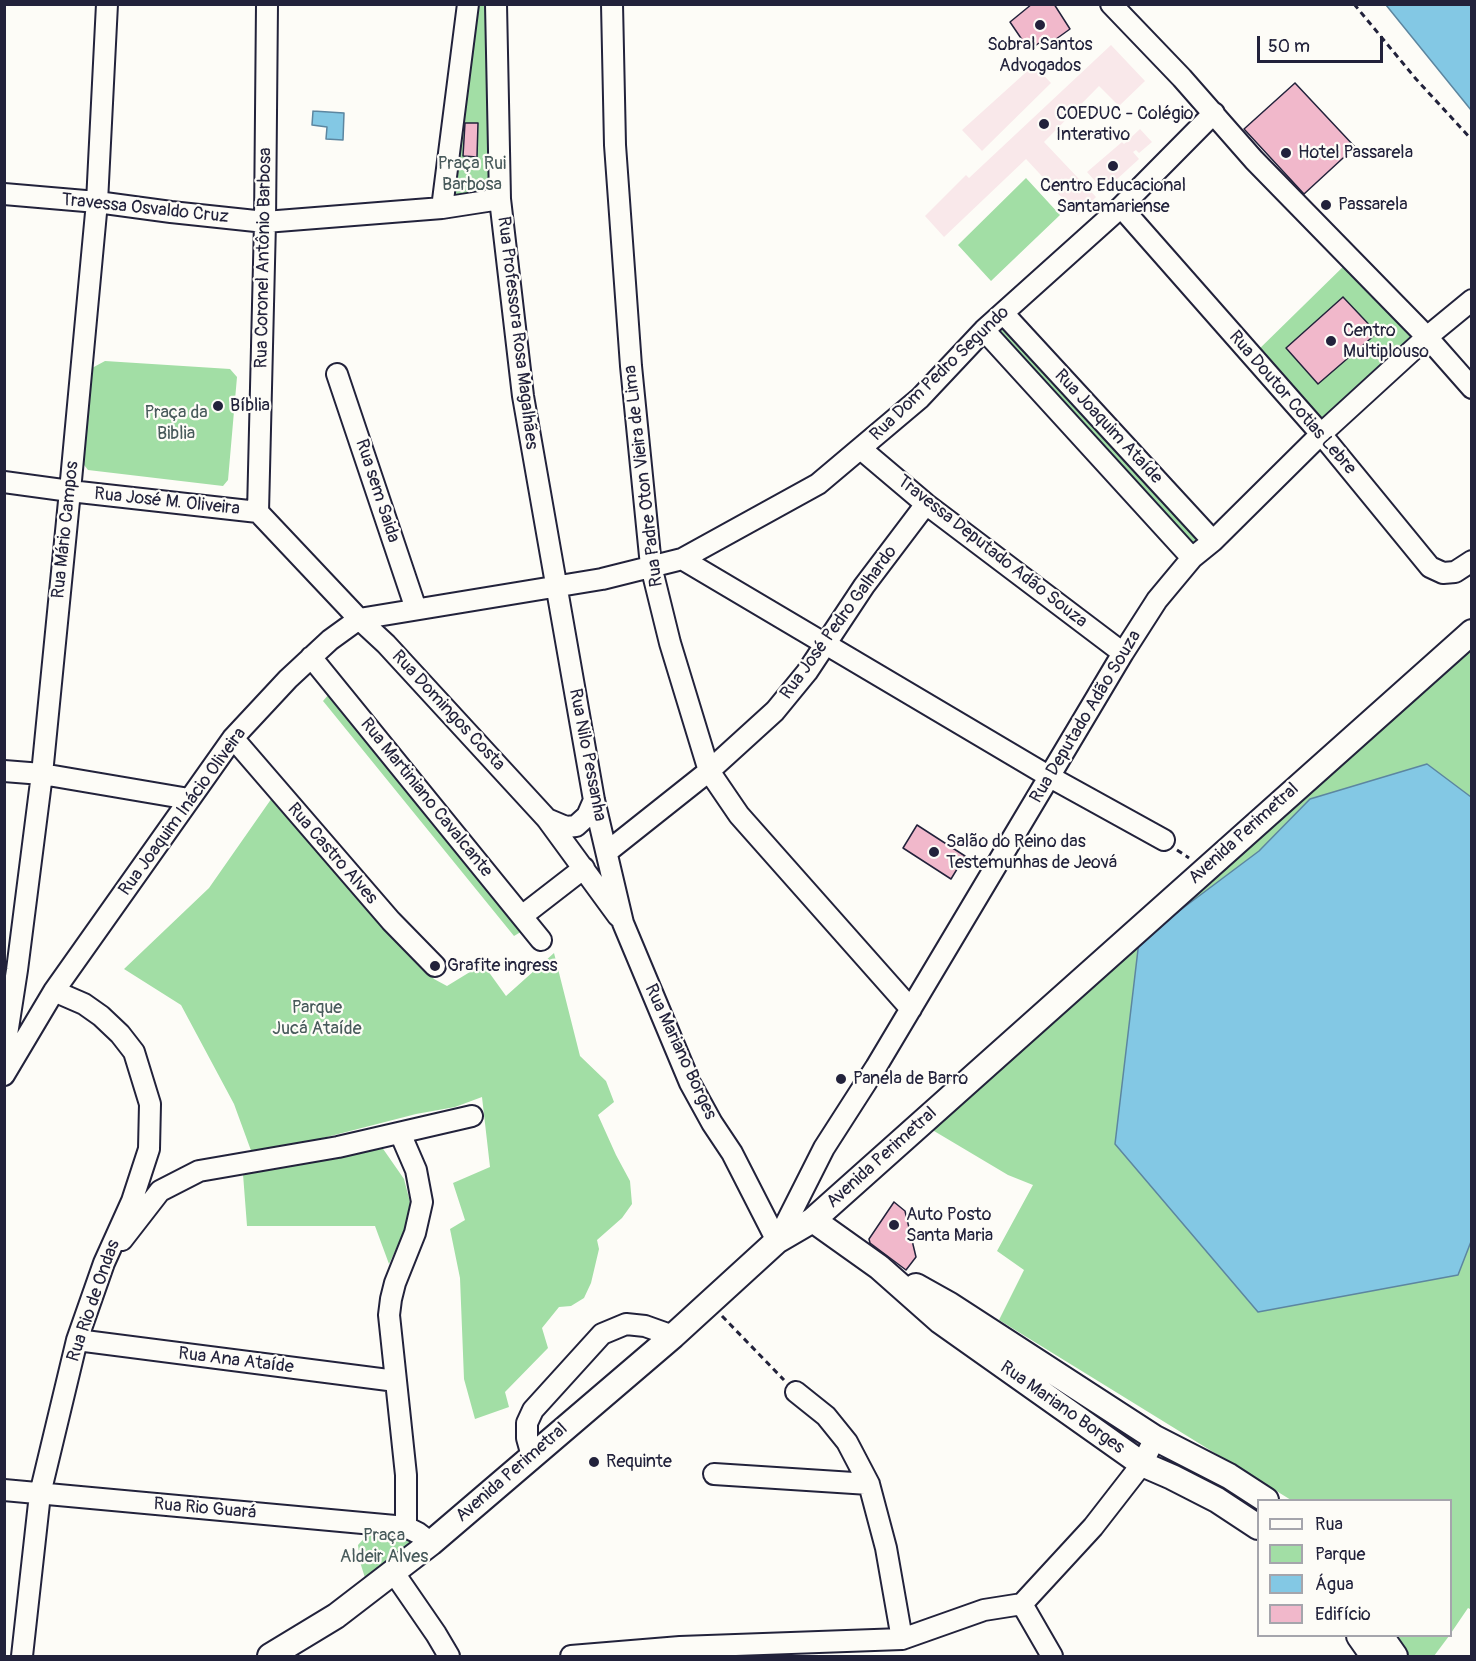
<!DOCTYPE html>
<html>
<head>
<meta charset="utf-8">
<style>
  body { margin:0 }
  #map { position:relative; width:1476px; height:1661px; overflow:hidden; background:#fdfcf7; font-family:Pangolin,sans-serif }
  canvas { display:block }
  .frame { position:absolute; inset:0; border:6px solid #22223b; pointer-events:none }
  .legend { position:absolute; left:1257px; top:1499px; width:195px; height:138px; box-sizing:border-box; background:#fdfcf7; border:2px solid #a5a5ac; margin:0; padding:8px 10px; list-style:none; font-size:18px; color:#22223b }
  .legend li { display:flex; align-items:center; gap:12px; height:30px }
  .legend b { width:30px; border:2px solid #a5a5ac }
  .scale { position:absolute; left:1257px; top:36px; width:126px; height:27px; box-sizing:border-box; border:3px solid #22223b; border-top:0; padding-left:8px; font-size:18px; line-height:21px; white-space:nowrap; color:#22223b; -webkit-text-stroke:4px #fdfcf7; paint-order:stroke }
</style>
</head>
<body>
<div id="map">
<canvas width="1476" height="1661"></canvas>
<div class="frame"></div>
<ul class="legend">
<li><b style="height:8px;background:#fdfcf7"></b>Rua</li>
<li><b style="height:16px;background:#a2dea5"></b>Parque</li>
<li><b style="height:16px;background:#83c8e4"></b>Água</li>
<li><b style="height:16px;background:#f1b8cb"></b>Edifício</li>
</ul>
<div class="scale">50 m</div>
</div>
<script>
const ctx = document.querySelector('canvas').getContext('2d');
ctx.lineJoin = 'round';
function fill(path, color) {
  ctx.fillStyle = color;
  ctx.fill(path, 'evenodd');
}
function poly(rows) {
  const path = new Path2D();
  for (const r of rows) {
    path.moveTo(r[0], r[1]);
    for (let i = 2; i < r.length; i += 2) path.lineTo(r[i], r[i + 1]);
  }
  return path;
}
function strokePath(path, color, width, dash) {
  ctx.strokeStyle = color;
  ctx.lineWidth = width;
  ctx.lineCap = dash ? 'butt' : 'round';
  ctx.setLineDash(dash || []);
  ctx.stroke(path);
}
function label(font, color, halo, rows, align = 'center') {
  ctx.font = font + ' Pangolin,sans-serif';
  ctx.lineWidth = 4.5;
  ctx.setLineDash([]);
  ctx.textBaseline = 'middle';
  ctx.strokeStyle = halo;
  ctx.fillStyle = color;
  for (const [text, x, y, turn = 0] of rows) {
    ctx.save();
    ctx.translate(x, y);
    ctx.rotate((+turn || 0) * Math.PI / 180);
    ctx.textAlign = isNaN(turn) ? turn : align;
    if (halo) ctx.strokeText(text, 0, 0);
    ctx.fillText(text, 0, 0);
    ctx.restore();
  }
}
fill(poly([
  [1111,45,1145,81,1119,106,1099,86,1044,142,1096,197,1078,215,1026,159,944,237,925,216,966,175,969,178],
  [1034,65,1051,83,982,151,962,130],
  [1140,129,1152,142,1139,153,1136,150,1133,152,1139,159,1104,191,1087,172,1122,142,1124,144]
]), '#f9e8ea');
fill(poly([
  [468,5,496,5,500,199,442,208],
  [1026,178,1060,215,991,281,958,245],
  [1351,259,1427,337,1321,434,1252,356],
  [1003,313,1213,541,1192,558,984,330],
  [105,361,230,369,237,377,228,480,223,486,88,470,81,461,92,368],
  [1471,649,1472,1610,1468,1608,1451,1633,1450,1500,1291,1500,999,1320,1024,1270,997,1251,1033,1185,1008,1175,929,1128],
  [329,694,524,930,514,936,323,701],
  [274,795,434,979,447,986,483,964,506,996,554,953,580,1056,606,1081,614,1102,598,1115,616,1155,630,1181,632,1204,622,1218,597,1240,599,1249,591,1283,584,1298,571,1306,559,1307,542,1328,548,1348,505,1392,509,1407,475,1419,464,1379,460,1278,450,1229,465,1220,453,1183,490,1167,482,1097,455,1107,416,1114,253,1156,234,1104,181,1005,124,969,209,888],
  [379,1143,404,1179,411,1206,404,1232,389,1264,375,1226,247,1226,243,1174],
  [1165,1452,1258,1504,1258,1520,1158,1464],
  [369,1533,424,1538,367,1584,360,1562,358,1545],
  [1395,1636,1449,1636,1434,1656,1407,1656]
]), '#a2dea5');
const water = poly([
  [1386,5,1471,5,1471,110,1386,5],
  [313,111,344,113,343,140,326,139,327,127,312,125,313,111],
  [1427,764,1471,797,1472,1239,1458,1275,1258,1312,1115,1144,1139,941,1259,851,1310,799,1427,764]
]);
fill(water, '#83c8e4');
strokePath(water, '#5c86a0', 1.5);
const building = poly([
  [1032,4,1054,4,1070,29,1045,47,1042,41,1029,50,1010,22,1032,4],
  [1295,83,1355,147,1304,194,1244,129,1295,83],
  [465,123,478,123,477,157,463,156,465,123],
  [1343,297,1377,333,1318,384,1286,348,1343,297],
  [917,825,965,856,951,879,903,848,917,825],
  [894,1202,905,1211,916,1257,906,1270,870,1243,869,1239,894,1202]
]);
fill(building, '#f1b8cb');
strokePath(building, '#22223b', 1.5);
const minor = poly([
  [496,4,500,199,523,396,594,800,623,923,690,1083,712,1123,732,1153,777,1241],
  [612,4,615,145,631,366,651,566,670,643,709,771,739,815,911,1009],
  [1111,4,1182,78,1254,160,1427,337,1472,388],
  [4,194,97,202,171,212,265,222,442,208,500,199],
  [1121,207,1321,434,1430,567,1443,573,1455,572,1472,561],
  [442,208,468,4],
  [1003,313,1213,541],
  [984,330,1192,558],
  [337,374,416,609],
  [861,449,926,504,1123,653],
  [4,482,70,491,258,512],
  [258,512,359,619,386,644,547,819,618,916],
  [258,512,265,222,267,4],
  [682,559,1050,777,1164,840],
  [311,657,541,940],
  [233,738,391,921,435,966],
  [4,771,42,774,189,799],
  [547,819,566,827,576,826,587,816,594,800],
  [607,852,709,771,775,711,807,672,864,586,926,504],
  [522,916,584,868],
  [4,1054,17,970,42,774,70,491,97,202,107,4],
  [4,1075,54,991,233,738,288,679,330,640,359,619,602,579,682,559,818,484,920,398,984,330,1121,207,1214,113],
  [400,1133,416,1170,422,1202,415,1233,395,1283,391,1299,389,1315,406,1475,406,1527,418,1533,431,1543],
  [122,1240,160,1191,199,1171,338,1147,472,1116],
  [777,1241,824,1148,876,1067,1123,653,1157,600,1192,558,1213,541,1321,434,1427,337,1472,300],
  [77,1340,396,1381],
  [796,1392,826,1416,847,1442,869,1484,886,1548,902,1639],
  [532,1456,527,1438,527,1423,533,1410,602,1334,626,1324,645,1326,673,1336],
  [714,1474,869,1484],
  [4,1490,406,1527],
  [394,1573,436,1634,449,1656],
  [1022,1604,1052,1656],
  [22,1656,40,1494,77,1340,104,1263,132,1201,149,1149,150,1104,134,1052,120,1034,101,1016,84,1004,54,991],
  [571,1656,680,1647,902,1639,984,1610,1022,1604,1093,1527,1142,1464,1155,1438]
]);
const major = poly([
  [813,1220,879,1267,940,1321,1142,1464,1172,1477,1217,1500,1258,1527],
  [916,1286,950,1305,1155,1438,1229,1476,1266,1500],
  [1359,1636,1373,1656],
  [1381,1636,1395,1656],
  [270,1656,336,1616,431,1543,673,1336,777,1241,813,1220,1472,632]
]);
strokePath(minor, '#22223b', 24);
strokePath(major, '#22223b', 28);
strokePath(poly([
  [1354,4,1416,79,1472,140],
  [1177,850,1189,858],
  [722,1316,784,1380]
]), '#22223b', 3, [6, 4.5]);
strokePath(minor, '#fdfcf7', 20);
strokePath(major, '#fdfcf7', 24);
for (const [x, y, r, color] of [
  [1040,25,6,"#22223b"],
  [1044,124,6,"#22223b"],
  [1286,153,6,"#22223b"],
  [1113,166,6,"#22223b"],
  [1326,205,6,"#22223b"],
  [1331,341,6,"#22223b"],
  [218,406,6,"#22223b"],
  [934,852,6,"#22223b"],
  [435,966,6,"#22223b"],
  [841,1079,6,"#22223b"],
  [894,1225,6,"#22223b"],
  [594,1462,6,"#22223b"]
]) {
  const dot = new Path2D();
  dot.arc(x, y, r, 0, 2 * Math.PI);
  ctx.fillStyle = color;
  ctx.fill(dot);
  strokePath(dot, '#fdfcf7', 2);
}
label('18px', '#22223b', '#fdfcf7', [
  ["Sobral Santos",1040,45,"center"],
  ["Advogados",1040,66,"center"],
  ["COEDUC - Colégio",1056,114],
  ["Interativo",1056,135],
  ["Hotel Passarela",1298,153],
  ["Centro Educacional",1113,186,"center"],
  ["Santamariense",1113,207,"center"],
  ["Passarela",1338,205],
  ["Centro",1343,331],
  ["Multiplouso",1343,352],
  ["Bíblia",230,406],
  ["Salão do Reino das",946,842],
  ["Testemunhas de Jeová",946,863],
  ["Grafite ingress",447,966],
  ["Panela de Barro",853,1079],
  ["Auto Posto",906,1215],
  ["Santa Maria",906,1236],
  ["Requinte",606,1462]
], 'left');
label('18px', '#485a5b', '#fdfcf7', [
  ["Praça Rui",472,164],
  ["Barbosa",472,185],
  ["Praça da",176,413],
  ["Biblia",176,434],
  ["Parque",317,1008],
  ["Jucá Ataíde",317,1029],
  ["Praça",384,1536],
  ["Aldeir Alves",384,1557]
]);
label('18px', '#22223b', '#fdfcf7', [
  ["Travessa Osvaldo Cruz",145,209,6],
  ["Rua Coronel Antônio Barbosa",264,258,-89],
  ["Rua Professora Rosa Magalhães",517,333,83],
  ["Rua Dom Pedro Segundo",940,374,-44],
  ["Rua Doutor Cotias Lebre",1292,403,49],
  ["Rua Joaquim Ataíde",1108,427,47],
  ["Rua Padre Oton Vieira de Lima",644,476,-97],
  ["Rua sem Saida",377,491,72],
  ["Rua José M. Oliveira",167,502,6],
  ["Rua Mário Campos",66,530,-84],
  ["Travessa Deputado Adão Souza",992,552,38],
  ["Rua José Pedro Galhardo",839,623,-54],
  ["Rua Domingos Costa",448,711,47],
  ["Rua Deputado Adão Souza",1086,717,-59],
  ["Rua Nilo Pessanha",587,755,79],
  ["Rua Martiniano Cavalcante",426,798,51],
  ["Rua Joaquim Inácio Oliveira",183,812,-54],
  ["Avenida Perimetral",1244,834,-42],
  ["Rua Castro Alves",332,854,49],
  ["Rua Mariano Borges",680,1052,65],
  ["Avenida Perimetral",882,1158,-42],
  ["Rua Rio de Ondas",94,1301,-71],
  ["Rua Ana Ataíde",236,1361,7],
  ["Rua Mariano Borges",1062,1408,35],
  ["Avenida Perimetral",512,1473,-41],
  ["Rua Rio Guará",205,1509,5]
]);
</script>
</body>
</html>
